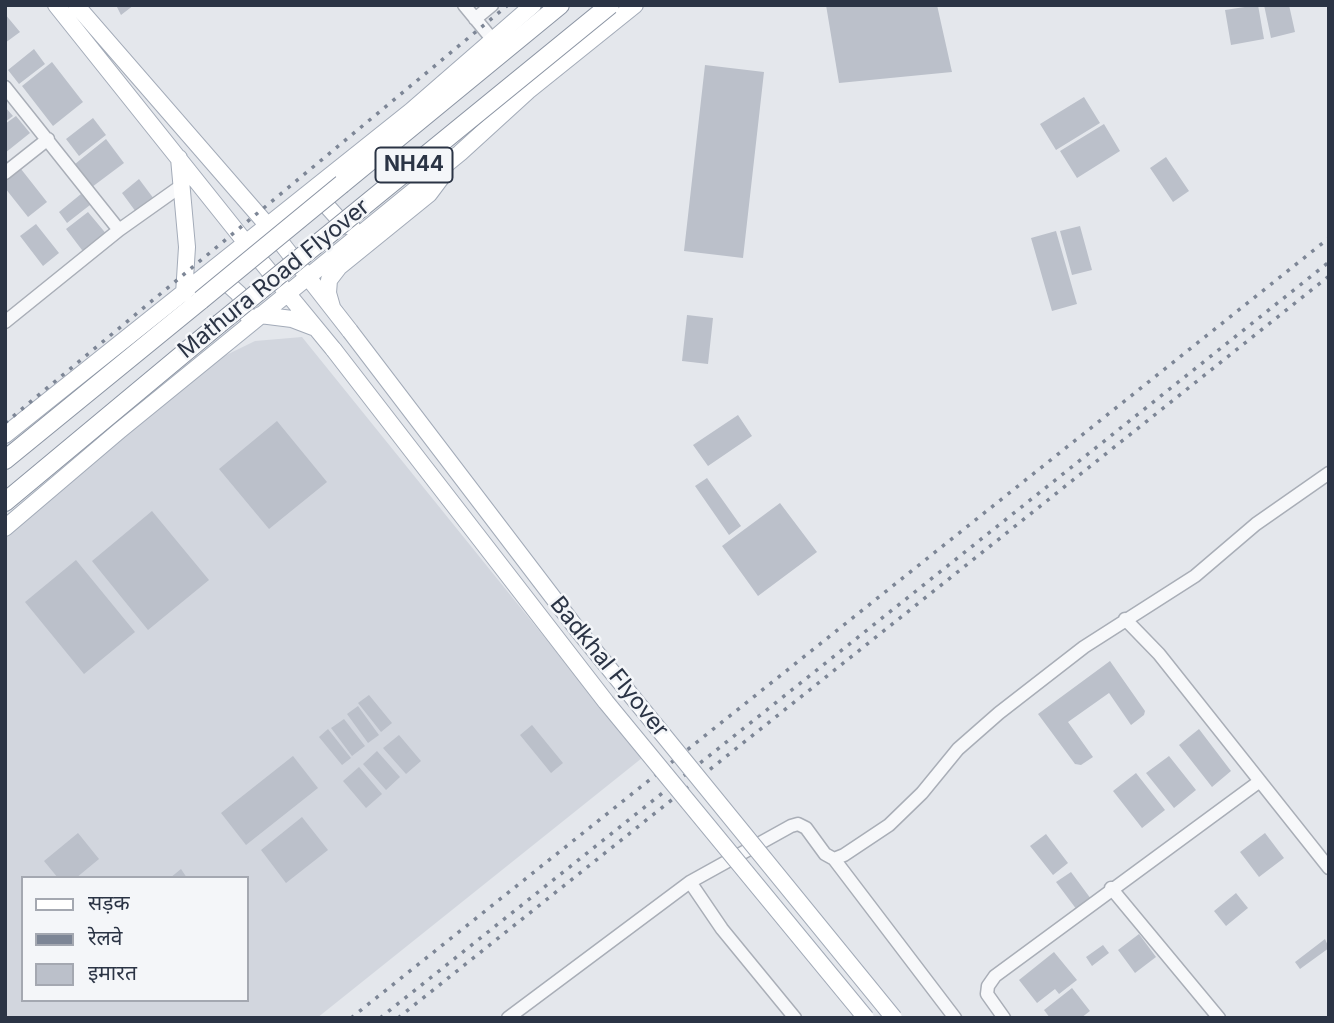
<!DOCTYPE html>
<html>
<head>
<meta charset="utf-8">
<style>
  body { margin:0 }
  #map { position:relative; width:1334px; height:1023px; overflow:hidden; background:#e4e7ec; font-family:Inter,"Noto Sans Devanagari",sans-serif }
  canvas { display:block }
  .frame { position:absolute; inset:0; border:7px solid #2b3445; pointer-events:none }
  .legend { position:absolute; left:21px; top:876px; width:228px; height:126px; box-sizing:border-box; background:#f4f6f9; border:2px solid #a4a8b1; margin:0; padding:9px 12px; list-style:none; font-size:21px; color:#2b3445 }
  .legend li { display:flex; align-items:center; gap:14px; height:35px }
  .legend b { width:35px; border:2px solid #a4a8b1 }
</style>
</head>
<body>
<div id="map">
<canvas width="1334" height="1023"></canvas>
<div class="frame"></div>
<ul class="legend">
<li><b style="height:9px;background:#fff"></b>सड़क</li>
<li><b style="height:9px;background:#7d8696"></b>रेलवे</li>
<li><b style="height:19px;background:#bbc0ca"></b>इमारत</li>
</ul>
</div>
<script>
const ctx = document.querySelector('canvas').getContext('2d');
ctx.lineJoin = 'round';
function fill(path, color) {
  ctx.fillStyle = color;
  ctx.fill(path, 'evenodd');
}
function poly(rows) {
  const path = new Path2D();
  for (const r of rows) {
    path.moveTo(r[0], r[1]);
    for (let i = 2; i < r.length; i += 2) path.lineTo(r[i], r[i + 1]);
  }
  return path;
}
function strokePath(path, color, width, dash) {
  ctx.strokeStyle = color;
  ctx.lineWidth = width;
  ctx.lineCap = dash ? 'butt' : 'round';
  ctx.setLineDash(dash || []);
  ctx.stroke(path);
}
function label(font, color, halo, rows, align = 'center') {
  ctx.font = font + ' Inter,sans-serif';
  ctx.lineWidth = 5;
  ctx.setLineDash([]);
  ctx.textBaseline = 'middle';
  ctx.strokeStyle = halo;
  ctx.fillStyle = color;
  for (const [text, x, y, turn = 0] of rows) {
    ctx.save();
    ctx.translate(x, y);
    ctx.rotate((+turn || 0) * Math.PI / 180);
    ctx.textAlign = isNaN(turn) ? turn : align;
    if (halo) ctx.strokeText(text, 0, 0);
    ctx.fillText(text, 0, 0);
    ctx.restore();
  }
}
fill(poly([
  [302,337,642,758,317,1018,5,1018,5,532,216,360,255,341],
  [23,878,247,878,247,1000,23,1000]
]), '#d2d6de');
fill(poly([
  [116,5,134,5,121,15],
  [826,5,937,5,952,72,839,83],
  [1258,5,1264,39,1231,45,1225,10],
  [1264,5,1289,5,1295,32,1271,38],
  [5,14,20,32,5,43],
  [34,49,45,64,19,84,8,70],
  [52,62,83,102,53,126,22,86],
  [705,65,764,72,743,258,684,251],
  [1084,97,1100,123,1056,150,1040,124],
  [5,107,13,116,5,122],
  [16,116,30,133,5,153,5,124],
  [93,118,106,135,79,156,66,139],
  [1104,124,1120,151,1077,178,1060,151],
  [106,139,124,163,92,187,75,164],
  [1166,157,1189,191,1173,202,1150,168],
  [21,169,47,202,28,217,5,188,5,182],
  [139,179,154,199,136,212,122,193],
  [81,194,90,205,67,223,59,212],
  [88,212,108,236,85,254,66,229],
  [36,224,59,253,43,266,20,236],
  [1080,226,1092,270,1072,275,1060,231],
  [1056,231,1077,304,1052,311,1031,238],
  [687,315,713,318,708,364,682,361],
  [738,415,752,436,708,466,693,445],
  [277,421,327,482,269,529,219,469],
  [707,478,741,526,729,535,695,486],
  [780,503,817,552,758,596,722,546],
  [152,511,209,580,148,630,92,561],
  [76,560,135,632,84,674,25,602],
  [1110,661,1145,711,1144,715,1131,725,1109,693,1068,722,1093,757,1081,765,1075,764,1038,714],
  [369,695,392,723,381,732,358,703],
  [358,706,379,735,368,743,347,714],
  [344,719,365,746,352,756,331,728],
  [532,725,563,763,551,773,520,735],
  [328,729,351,758,342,765,319,737],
  [1199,729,1231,771,1212,787,1179,745],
  [399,735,421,761,406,774,383,748],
  [377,751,400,777,386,790,363,764],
  [293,756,318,788,246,845,221,813],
  [1169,756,1196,790,1174,808,1146,773],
  [359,767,382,794,366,808,343,781],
  [1136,773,1165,810,1142,828,1113,791],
  [302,817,328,850,286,883,261,850],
  [78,833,99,859,76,878,58,878,44,861],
  [1265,833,1284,858,1259,877,1240,852],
  [1046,834,1068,863,1053,875,1030,846],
  [181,869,187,878,170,878],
  [1071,872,1091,899,1077,910,1056,882],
  [1236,893,1248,908,1226,926,1214,911],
  [1139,934,1156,957,1135,973,1118,950],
  [1325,939,1329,948,1300,969,1295,962],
  [1103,945,1109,953,1092,966,1086,957],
  [1054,952,1077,980,1059,994,1055,989,1037,1003,1019,980],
  [1072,988,1090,1011,1081,1018,1050,1018,1044,1010]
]), '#bbc0ca');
const minor = poly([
  [464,5,492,39],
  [475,19,492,5],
  [5,87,119,230],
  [5,173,48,139],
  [5,322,119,230,181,186],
  [1125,619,1159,654,1329,868],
  [834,859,955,1018],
  [690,882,722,929,795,1018],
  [1111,888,1219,1018],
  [508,1018,690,882,791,826,798,824,806,828,825,854,834,859,844,855,889,825,922,793,958,749,999,713,1084,647,1195,576,1256,524,1329,473],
  [1004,1018,987,994,988,986,995,976,1260,781]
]);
const major = poly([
  [56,5,246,243,334,350],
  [76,5,268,226,350,331],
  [179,158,187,247,184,294],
  [322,190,327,206,344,225,352,227],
  [213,276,228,284,239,294,247,315],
  [332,307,328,293,329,280,339,267,429,194,444,174],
  [260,315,292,319,313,327],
  [5,435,411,111,533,5],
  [5,528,119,431,460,153,528,91,635,5]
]);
const highway = poly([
  [342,184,560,5],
  [5,460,201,300],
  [5,502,219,324]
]);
strokePath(minor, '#a9aeb7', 15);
strokePath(major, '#a3abb8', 18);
strokePath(highway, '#8b94a3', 20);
strokePath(minor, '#f7f8fa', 12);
strokePath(major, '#fff', 16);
strokePath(highway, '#fff', 18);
strokePath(poly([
  [5,423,508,5],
  [351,1018,1329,238],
  [380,1018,1329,262],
  [398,1018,1329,276]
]), '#7d8696', 3.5, [3.5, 7]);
const majorBridge = poly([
  [350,331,577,629,894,1018],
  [334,350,606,702,866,1018]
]);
const highwayBridge = poly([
  [201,300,342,184],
  [219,324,610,5]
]);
strokePath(majorBridge, '#a3abb8', 18, []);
strokePath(highwayBridge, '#8b94a3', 20, []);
strokePath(majorBridge, '#fff', 16);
strokePath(highwayBridge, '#fff', 18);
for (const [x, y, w] of [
  [414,165,77]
]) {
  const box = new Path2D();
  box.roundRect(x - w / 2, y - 17.5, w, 35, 5);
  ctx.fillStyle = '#f4f6f9';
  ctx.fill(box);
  strokePath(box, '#2b3445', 2);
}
label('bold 21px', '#2b3445', null, [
  ["NH44",414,165]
]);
label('23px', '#2b3445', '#f4f6f9', [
  ["Mathura Road Flyover",274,279,-39],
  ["Badkhal Flyover",609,667,51]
]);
</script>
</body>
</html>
